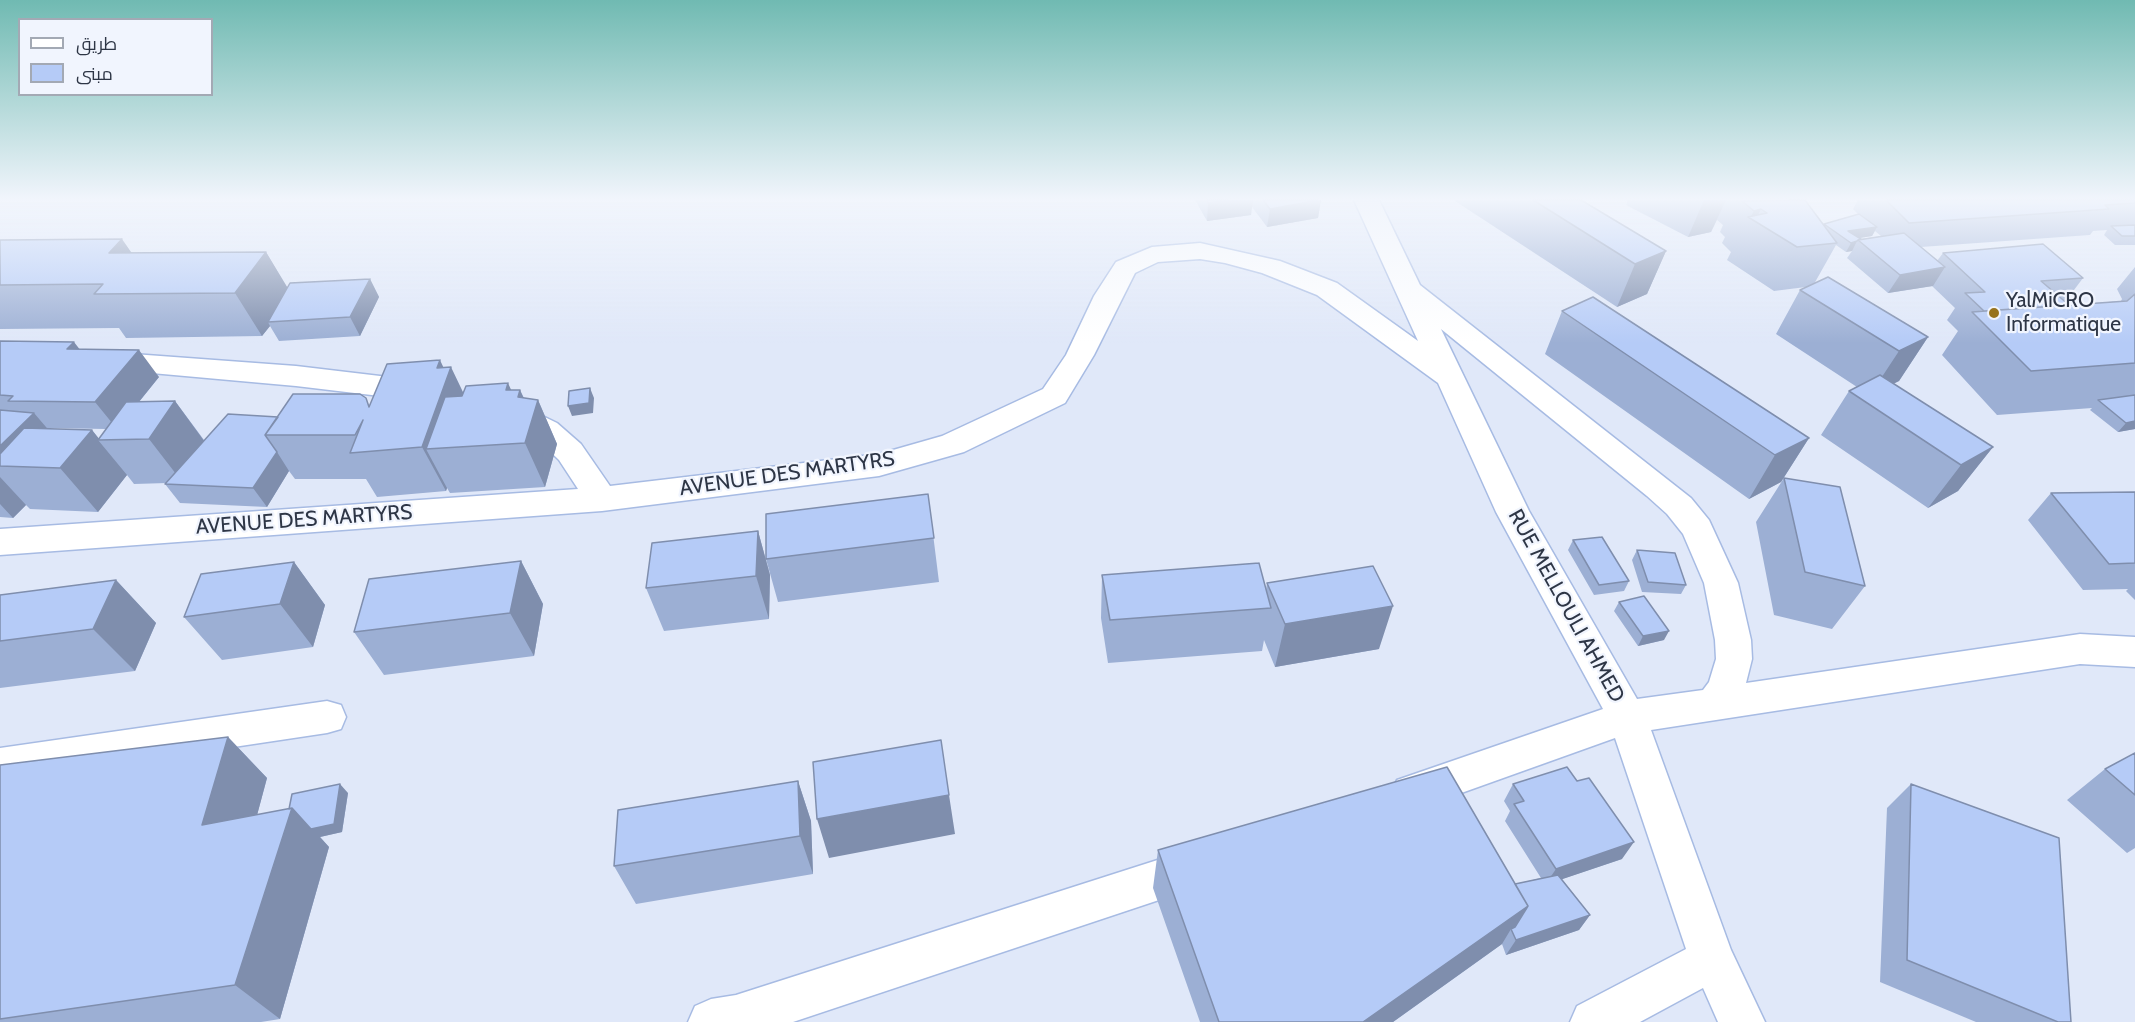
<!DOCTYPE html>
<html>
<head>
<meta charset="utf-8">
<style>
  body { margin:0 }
  #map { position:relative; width:2135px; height:1022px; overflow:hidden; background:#e0e8f9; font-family:Cabin,Cairo,sans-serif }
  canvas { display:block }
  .legend { position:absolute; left:18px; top:18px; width:195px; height:78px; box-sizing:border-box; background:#f1f5fe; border:2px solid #a3a9b4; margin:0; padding:8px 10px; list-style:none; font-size:18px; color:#2e3646 }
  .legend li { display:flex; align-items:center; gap:12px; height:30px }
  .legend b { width:30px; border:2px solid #a3a9b4 }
</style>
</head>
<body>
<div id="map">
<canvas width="2135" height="1022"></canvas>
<ul class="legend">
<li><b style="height:8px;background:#fff"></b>طريق</li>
<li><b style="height:16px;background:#b5cbf7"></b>مبنى</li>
</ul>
</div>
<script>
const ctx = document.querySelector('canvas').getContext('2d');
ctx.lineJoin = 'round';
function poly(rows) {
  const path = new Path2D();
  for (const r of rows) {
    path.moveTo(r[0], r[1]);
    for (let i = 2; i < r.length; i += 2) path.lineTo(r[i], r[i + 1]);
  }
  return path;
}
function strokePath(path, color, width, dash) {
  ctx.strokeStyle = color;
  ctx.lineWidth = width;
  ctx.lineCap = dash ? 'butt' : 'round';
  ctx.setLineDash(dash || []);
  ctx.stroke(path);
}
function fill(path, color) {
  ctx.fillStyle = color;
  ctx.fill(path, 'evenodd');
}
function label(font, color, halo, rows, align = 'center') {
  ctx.font = font + ' Cabin,sans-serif';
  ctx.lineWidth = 4.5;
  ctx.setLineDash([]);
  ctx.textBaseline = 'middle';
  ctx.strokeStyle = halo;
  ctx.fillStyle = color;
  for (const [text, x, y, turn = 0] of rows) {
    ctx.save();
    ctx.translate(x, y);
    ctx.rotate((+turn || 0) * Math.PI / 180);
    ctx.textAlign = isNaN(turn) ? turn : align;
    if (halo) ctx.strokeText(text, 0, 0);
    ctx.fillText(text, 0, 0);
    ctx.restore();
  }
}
const minor = poly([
  [1354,200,1379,200,1420,285,1691,498,1709,520,1738,583,1751,640,1752,659,1746,683,2080,634,2135,637,2135,667,2080,664,1651,730,1731,950,1765,1022,1718,1022,1703,988,1640,1022,1570,1022,1577,1006,1686,949,1615,738,1411,811,1397,806,1391,793,1397,780,1603,709,1496,512,1438,383,1317,295,1262,273,1225,263,1200,259,1158,262,1135,273,1094,355,1065,403,964,452,879,476,602,511,0,555,0,529,578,489,559,460,535,437,505,420,501,413,505,406,516,403,557,423,581,444,610,486,879,454,942,436,1043,389,1066,355,1094,296,1116,262,1152,247,1200,243,1280,261,1337,283,1418,341,1354,200],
  [1441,329,1647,496,1667,514,1683,534,1704,583,1715,640,1716,659,1709,682,1703,690,1637,699,1529,511,1441,329],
  [106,352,296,366,422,381,433,384,437,391,433,398,422,401,296,386,96,368,91,361,96,354,106,352],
  [327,701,341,705,346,717,341,729,327,733,0,782,0,748,327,701],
  [1195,848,1210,854,1216,868,1210,882,1195,888,793,1022,688,1022,695,1006,711,999,736,995,1195,848]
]);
strokePath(minor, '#a7bbe3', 3);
fill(minor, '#fff');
fill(poly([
  [1195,200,1321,200,1318,218,1267,227,1252,207,1251,215,1207,221],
  [1455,200,1581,200,1666,251,1647,294,1617,307,1455,201],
  [1628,200,1805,200,1823,225,1824,224,1858,214,1853,209,1858,200,2135,200,2135,245,2115,245,2104,235,2107,230,2093,231,2090,235,1921,247,1937,261,1943,253,2083,278,2065,302,2069,305,2121,301,2122,299,2117,289,2135,267,2135,429,2118,432,2090,410,2092,408,1997,415,1942,355,1958,331,1947,320,1955,308,1932,286,1888,293,1847,258,1852,251,1846,252,1836,245,1814,284,1928,337,1899,381,1893,384,1993,447,1958,491,1928,508,1821,435,1849,391,1857,387,1776,334,1800,290,1806,287,1774,291,1727,260,1731,252,1722,243,1725,237,1720,232,1723,225,1717,220,1711,232,1688,237,1626,205],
  [1875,231,1881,236,1861,239,1859,238,1872,236],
  [0,240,132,253,266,252,287,288,370,279,379,297,360,336,279,341,270,326,262,336,126,338,119,328,0,329],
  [1562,311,1809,438,1781,482,1749,499,1545,354],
  [0,341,80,349,159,377,139,402,175,401,204,440,278,417,370,405,444,367,463,393,520,390,524,398,538,400,557,444,545,487,450,493,447,488,446,491,377,497,366,479,295,479,289,471,267,507,180,503,165,484,167,483,134,484,127,475,98,512,30,509,26,505,13,518,0,517],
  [47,428,106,429,99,439,92,430,48,429],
  [1784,478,1865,586,1832,629,1774,615,1756,522],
  [2135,492,2135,600,2126,591,2128,589,2083,590,2028,520,2051,493],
  [928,494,939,582,778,602,766,559],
  [758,531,770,575,769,619,664,631,646,588],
  [1573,540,1629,581,1624,591,1594,595,1568,550],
  [1637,550,1686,585,1681,594,1642,592,1632,560],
  [521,561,543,604,534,656,384,675,354,632],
  [294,562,325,605,313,647,222,660,184,617],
  [1102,575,1266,590,1267,583,1379,649,1275,667,1264,640,1262,651,1108,663,1101,618],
  [116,580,156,623,135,671,0,688,0,595],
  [1619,602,1664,640,1638,646,1614,611],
  [228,737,267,778,257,815,289,809,348,793,342,832,320,837,329,847,280,1019,261,1022,0,1022,0,765],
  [2135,753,2135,848,2127,853,2067,800,2105,769],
  [798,781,811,821,813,874,636,904,614,866],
  [1513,784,1622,859,1562,879,1590,915,1579,930,1506,955,1502,944,1393,1022,1200,1022,1153,888,1158,850,1515,884,1541,878,1505,821,1510,811,1504,801],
  [1911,784,2071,1022,1976,1022,1880,982,1887,808]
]), '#9cafd4');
fill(poly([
  [1228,200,1253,200,1251,215,1207,221,1208,203],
  [1321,200,1318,218,1267,227,1270,209],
  [1704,200,1726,200,1711,232,1688,237],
  [1761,209,1755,221,1750,218,1754,211],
  [1877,227,1872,236,1847,240,1848,231],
  [122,239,152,282,109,253],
  [1857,241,1852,251,1846,252,1851,243],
  [1666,251,1647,294,1617,307,1635,264],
  [266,252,292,295,268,322,270,326,262,336,235,293],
  [1945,267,1933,286,1888,293,1900,275],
  [370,279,379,297,360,336,350,317],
  [1928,337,1899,381,1870,395,1899,351],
  [74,342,95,369,67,349],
  [139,350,159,377,117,429,95,402],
  [440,360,447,375,451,367,472,411,426,449,447,488,446,491,422,447,437,368],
  [508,383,528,427,506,390],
  [590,388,594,398,593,413,572,416,568,406],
  [520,390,532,417,538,400,557,444,545,487,525,443,518,397],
  [175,401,207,445,183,483,149,439],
  [34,413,70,455,92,430,100,440,98,440,127,475,98,512,60,468,0,466,0,446],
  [2135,421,2135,429,2118,432,2126,423],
  [1809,438,1781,482,1749,499,1775,455],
  [1993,447,1958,491,1928,508,1961,465],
  [277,452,289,471,267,507,253,488],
  [0,477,26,505,13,518,0,504],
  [758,531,770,575,769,619,756,576],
  [521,561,543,604,534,656,510,613],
  [294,562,325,605,313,647,280,604],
  [116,580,156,623,135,671,93,629],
  [1393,606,1379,649,1275,667,1285,624],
  [1669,631,1664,640,1638,646,1643,636],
  [228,737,267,778,244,864,202,825],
  [798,781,811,821,813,874,800,836],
  [340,784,348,793,342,832,320,837,329,847,280,1019,235,985,292,808],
  [949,795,955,834,829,858,817,819],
  [1634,842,1622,859,1545,885,1556,869],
  [1528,906,1512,931,1511,929,1502,944,1393,1022,1363,1022],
  [1590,915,1579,930,1506,955,1516,940]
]), '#7f8ead');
const building = poly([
  [1207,200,1228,200,1208,203,1207,200],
  [1263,200,1319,200,1270,209,1263,200],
  [1533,200,1581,200,1666,251,1635,264,1533,200],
  [1805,200,1837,243,1797,247,1748,217,1767,213,1761,209,1754,211,1742,201,1805,200],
  [1886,200,2135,200,2135,203,2105,205,2109,209,1909,223,1886,200],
  [1859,214,1877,227,1848,231,1861,239,1858,240,1857,241,1851,243,1824,224,1859,214],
  [2135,225,2135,236,2122,236,2111,226,2135,225],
  [1904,233,1945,267,1900,275,1858,240,1904,233],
  [122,239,109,253,266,252,235,293,94,294,103,284,0,285,0,240,122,239],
  [2043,244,2083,278,2041,281,2069,305,1984,311,1965,293,1985,292,1943,253,2043,244],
  [1828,277,1928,337,1899,351,1800,290,1828,277],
  [370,279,350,317,268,322,290,283,370,279],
  [2135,294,2135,363,2031,371,1972,312,2127,301,2135,294],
  [1593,297,1809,438,1775,455,1562,311,1593,297],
  [0,341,74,342,67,349,139,350,95,402,8,401,13,396,0,395,0,341],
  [440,360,437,368,451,367,422,447,350,453,363,420,355,435,265,435,293,394,360,394,366,398,369,407,387,364,440,360],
  [1880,375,1993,447,1961,465,1849,391,1880,375],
  [508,383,506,390,520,390,518,397,538,400,525,443,426,449,445,397,462,396,466,386,508,383],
  [590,388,589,403,568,406,569,391,590,388],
  [2135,395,2135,421,2126,423,2098,400,2135,395],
  [175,401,149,439,98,440,126,402,175,401],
  [0,410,34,413,0,446,0,410],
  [228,414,278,417,265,435,277,452,253,488,165,484,228,414],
  [24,428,92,430,60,468,0,466,0,454,24,428],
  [1784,478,1840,487,1865,586,1805,572,1784,478],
  [2135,492,2135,563,2109,564,2051,493,2135,492],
  [928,494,934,538,766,559,766,514,928,494],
  [758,531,756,576,646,588,652,543,758,531],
  [1602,537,1629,581,1599,585,1573,540,1602,537],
  [1637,550,1675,553,1686,585,1648,582,1637,550],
  [521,561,510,613,354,632,369,579,521,561],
  [294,562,280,604,184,617,201,574,294,562],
  [1259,563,1271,608,1110,620,1102,575,1259,563],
  [1373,566,1393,606,1285,624,1267,583,1373,566],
  [116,580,93,629,0,641,0,595,116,580],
  [1644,596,1669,631,1643,636,1619,602,1644,596],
  [228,737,202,825,292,808,235,985,0,1019,0,765,228,737],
  [941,740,949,795,817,819,813,762,941,740],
  [2135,753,2135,795,2105,769,2135,753],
  [1447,767,1528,906,1363,1022,1219,1022,1158,850,1447,767],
  [1567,767,1577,781,1589,778,1634,842,1556,869,1514,804,1524,801,1513,784,1567,767],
  [798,781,800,836,614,866,618,810,798,781],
  [340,784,334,824,311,829,292,808,289,809,292,794,340,784],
  [1911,784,2059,838,2071,1022,2058,1022,1907,960,1911,784],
  [1558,875,1590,915,1516,940,1511,929,1515,927,1528,906,1515,884,1558,875]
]);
fill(building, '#b5cbf7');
strokePath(building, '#7f8ead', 1.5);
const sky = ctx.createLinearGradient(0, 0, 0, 343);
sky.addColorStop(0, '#70bab2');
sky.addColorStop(0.58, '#f1f5fc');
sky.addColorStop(1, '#f1f5fc00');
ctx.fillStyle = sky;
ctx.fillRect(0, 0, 2135, 343);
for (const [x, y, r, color] of [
  [1994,313,6,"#97731d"]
]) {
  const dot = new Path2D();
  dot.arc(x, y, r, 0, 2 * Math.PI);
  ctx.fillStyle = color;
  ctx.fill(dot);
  strokePath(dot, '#f1f5fe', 2);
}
label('21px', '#2e3646', '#f1f5fe', [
  ["YalMiCRO",2006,301],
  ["Informatique",2006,325]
], 'left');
label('21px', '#2e3646', '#f1f5fe', [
  ["AVENUE DES MARTYRS",787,474,-8],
  ["AVENUE DES MARTYRS",304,520,-4],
  ["RUE MELLOULI AHMED",1566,606,61]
]);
</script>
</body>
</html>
